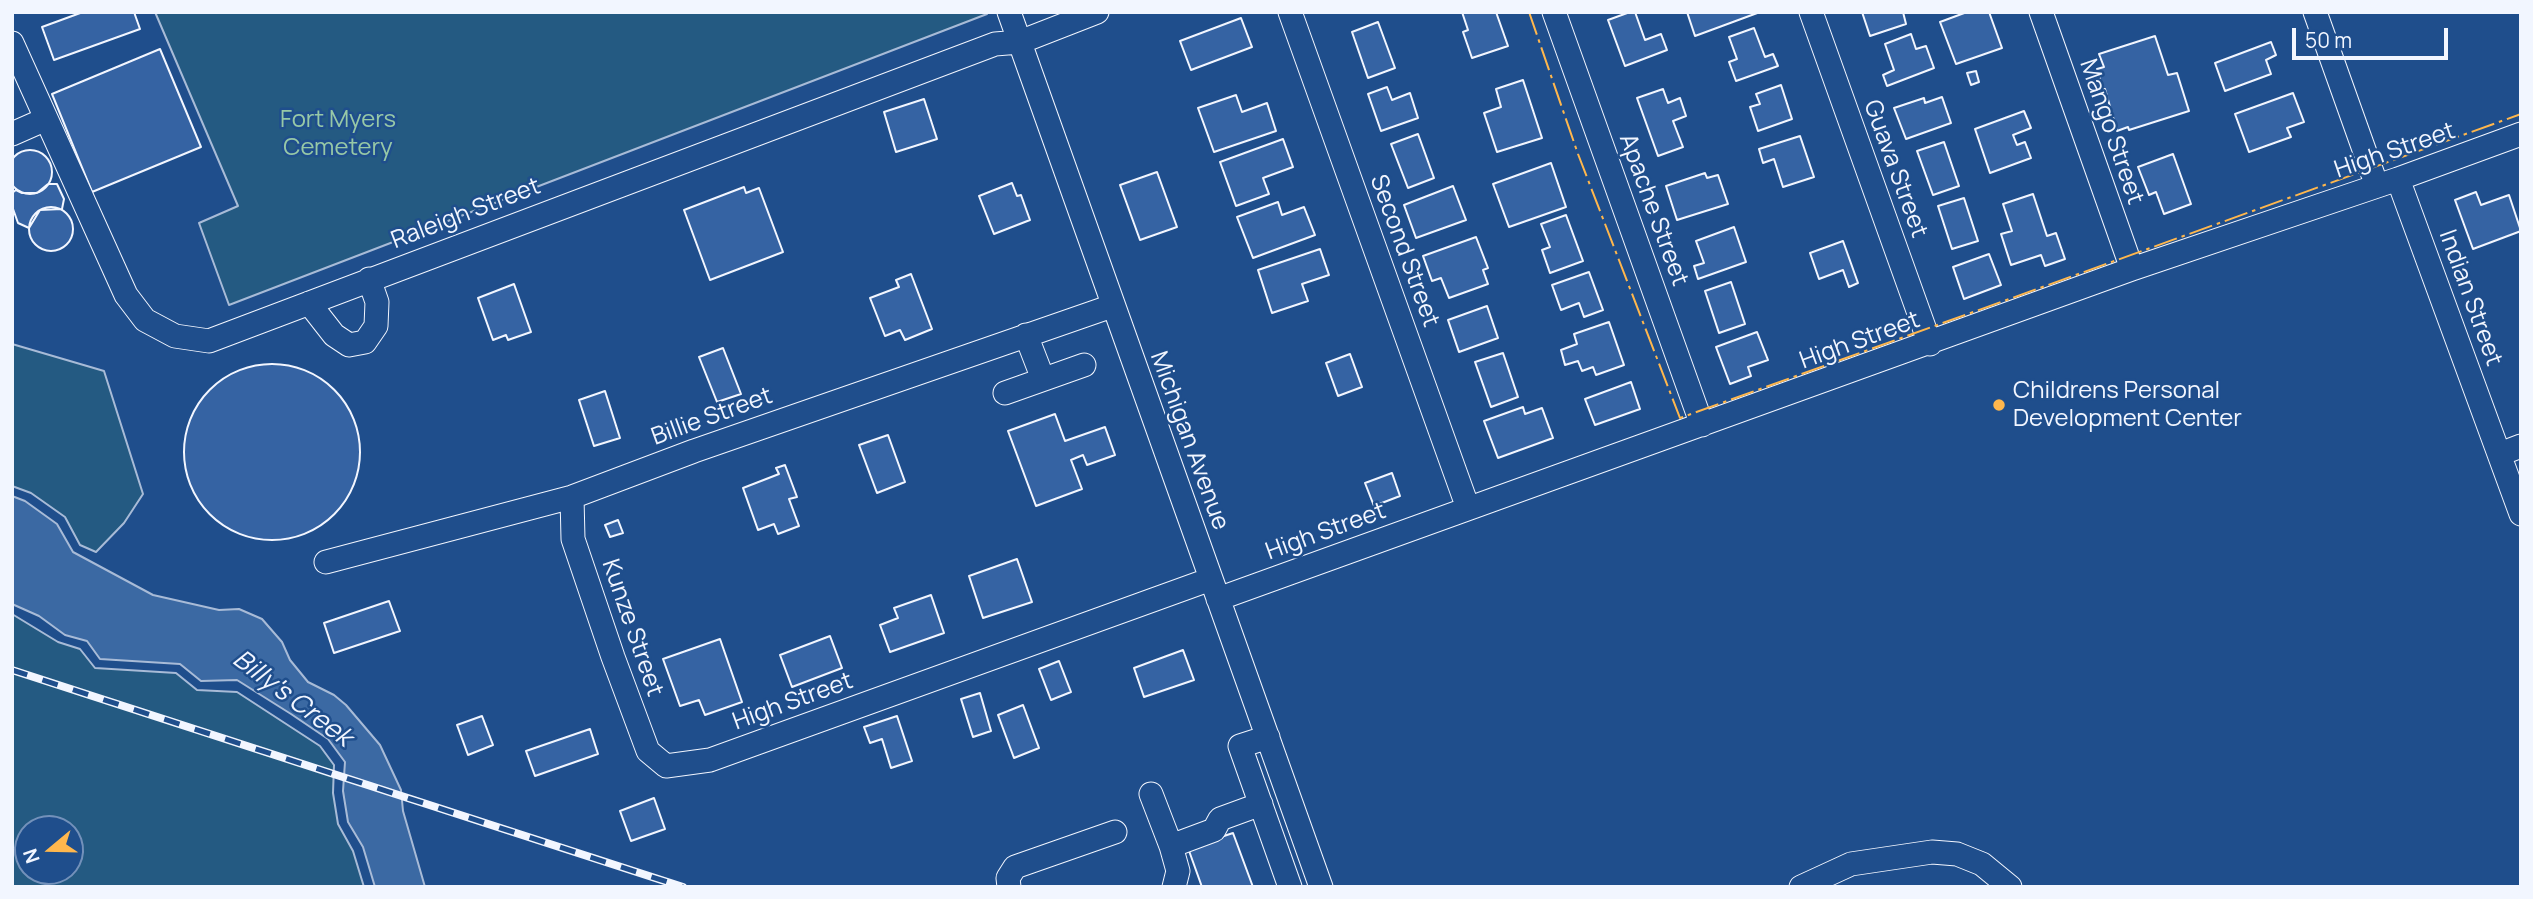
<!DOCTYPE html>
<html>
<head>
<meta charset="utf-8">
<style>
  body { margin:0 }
  #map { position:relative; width:2533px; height:899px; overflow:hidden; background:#1f4e8c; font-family:Manrope,sans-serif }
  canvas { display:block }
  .frame { position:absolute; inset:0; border:14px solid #f2f6ff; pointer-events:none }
  .north { position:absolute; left:14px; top:815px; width:70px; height:70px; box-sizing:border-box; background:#1f4e8c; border:2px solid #7391ba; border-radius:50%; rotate:251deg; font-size:19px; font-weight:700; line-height:28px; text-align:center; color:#f2f6ff }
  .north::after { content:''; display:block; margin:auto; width:24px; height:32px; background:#ffb74d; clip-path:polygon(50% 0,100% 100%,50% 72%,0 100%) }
  .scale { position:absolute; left:2292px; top:28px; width:156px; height:32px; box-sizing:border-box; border:4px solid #f2f6ff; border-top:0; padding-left:9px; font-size:21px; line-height:24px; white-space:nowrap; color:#f2f6ff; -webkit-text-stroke:5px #1f4e8c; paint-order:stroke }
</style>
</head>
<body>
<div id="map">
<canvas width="2533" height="899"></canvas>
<div class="frame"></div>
<div class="north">N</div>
<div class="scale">50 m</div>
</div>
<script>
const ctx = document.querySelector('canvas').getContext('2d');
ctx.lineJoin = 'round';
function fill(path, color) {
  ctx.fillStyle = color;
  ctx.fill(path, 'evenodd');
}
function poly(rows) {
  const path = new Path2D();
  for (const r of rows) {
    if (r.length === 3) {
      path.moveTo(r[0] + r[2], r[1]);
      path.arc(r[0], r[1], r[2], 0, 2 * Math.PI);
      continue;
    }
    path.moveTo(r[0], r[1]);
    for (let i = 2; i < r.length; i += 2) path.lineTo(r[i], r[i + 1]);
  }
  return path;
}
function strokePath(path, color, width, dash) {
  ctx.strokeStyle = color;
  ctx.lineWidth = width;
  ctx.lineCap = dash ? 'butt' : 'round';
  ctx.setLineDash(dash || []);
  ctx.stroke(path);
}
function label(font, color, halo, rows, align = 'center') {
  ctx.font = font + ' Manrope,sans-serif';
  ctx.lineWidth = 5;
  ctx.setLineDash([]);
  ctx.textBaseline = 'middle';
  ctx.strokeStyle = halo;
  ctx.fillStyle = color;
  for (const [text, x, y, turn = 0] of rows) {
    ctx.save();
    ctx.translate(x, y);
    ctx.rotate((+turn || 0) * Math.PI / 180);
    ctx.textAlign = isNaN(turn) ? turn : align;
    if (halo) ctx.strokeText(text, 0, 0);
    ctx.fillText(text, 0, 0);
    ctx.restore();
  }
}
const green = poly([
  [155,12,986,12,987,14,229,305,199,223,238,206,155,12],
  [12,344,104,371,143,494,124,523,96,552,80,545,65,517,31,493,12,486,12,344],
  [12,614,58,642,80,649,95,668,176,673,197,690,237,692,320,746,334,765,333,793,338,824,353,851,364,887,12,887,12,614],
  [28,829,70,829,70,871,28,871,28,829]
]);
fill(green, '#245a82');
strokePath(green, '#a8bbd7', 2);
const water = poly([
  [12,496,25,501,57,524,73,552,153,595,219,610,239,609,262,619,282,642,290,660,308,682,334,695,346,705,380,745,401,790,403,811,425,887,375,887,363,847,348,822,343,791,345,762,328,739,291,714,237,680,201,681,180,664,100,659,87,641,65,635,39,616,12,604,12,496]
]);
fill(water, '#3b69a3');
strokePath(water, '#a8bbd7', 2);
const building = poly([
  [83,12,134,12,140,29,54,60,42,27,83,12],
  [1462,12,1496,12,1508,46,1472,58,1463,32,1468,30,1462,12],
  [1630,12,1635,12,1645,40,1661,34,1667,50,1625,66,1608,20,1630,12],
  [1687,12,1760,12,1695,36,1687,12],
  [1862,12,1903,12,1906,24,1870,36,1862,12],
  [1967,12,1989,12,2002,48,1956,64,1940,22,1967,12],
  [1241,18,1252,47,1191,70,1180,41,1241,18],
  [1378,22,1395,68,1368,78,1352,32,1378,22],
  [1754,28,1765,57,1773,54,1778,66,1736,81,1729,62,1737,59,1729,37,1754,28],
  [1911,34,1916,49,1926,46,1934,68,1887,86,1883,75,1894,70,1885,44,1911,34],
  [2155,36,2168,75,2177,73,2189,111,2129,130,2128,127,2117,131,2105,89,2100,91,2096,80,2100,78,2097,69,2104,67,2099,54,2155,36],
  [2271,42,2276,55,2266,60,2271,74,2225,91,2215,63,2271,42],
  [160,49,201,147,92,192,52,94,160,49],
  [1976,71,1979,82,1971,85,1967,73,1976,71],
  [1523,80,1542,138,1497,152,1484,113,1501,107,1496,89,1523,80],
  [1781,85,1792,119,1758,131,1750,107,1760,104,1756,94,1781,85],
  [1387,87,1392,100,1410,93,1418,118,1381,131,1368,94,1387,87],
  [1663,89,1668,103,1680,98,1686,116,1673,121,1683,147,1658,156,1637,98,1663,89],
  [2293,93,2304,122,2287,128,2291,137,2249,152,2235,114,2293,93],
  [1236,95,1242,112,1267,103,1276,131,1214,152,1198,108,1236,95],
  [1942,97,1951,123,1906,139,1894,108,1924,98,1925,103,1942,97],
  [924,99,937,139,896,152,884,112,924,99],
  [2024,111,2031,128,2013,135,2017,145,2025,142,2031,158,1990,173,1975,129,2024,111],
  [1418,134,1434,178,1408,188,1391,144,1418,134],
  [1800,136,1814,177,1783,187,1774,159,1763,163,1759,149,1800,136],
  [1283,139,1293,167,1263,178,1269,194,1236,206,1220,162,1283,139],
  [1944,142,1959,186,1933,195,1917,151,1944,142],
  [30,172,22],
  [2173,154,2191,204,2164,214,2156,192,2149,195,2138,167,2173,154],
  [1551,163,1566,207,1509,227,1493,184,1551,163],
  [1157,172,1177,227,1140,240,1120,185,1157,172],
  [1705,173,1707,178,1718,175,1728,204,1677,220,1666,186,1705,173],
  [1012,183,1017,196,1021,195,1030,220,994,234,979,196,1012,183],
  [48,184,57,184,64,199,62,209,40,210,29,228,18,223,12,206,12,193,16,190,22,193,37,193,48,184],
  [1453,186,1466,220,1416,238,1404,205,1453,186],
  [744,187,746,193,759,188,783,252,710,280,684,210,744,187],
  [2476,192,2481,205,2509,195,2521,231,2473,249,2455,200,2476,192],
  [2033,194,2047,236,2056,233,2065,259,2045,266,2041,255,2011,265,2001,234,2012,231,2003,204,2033,194],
  [1964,198,1978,241,1952,249,1938,206,1964,198],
  [1278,202,1282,215,1304,207,1315,235,1253,258,1237,217,1278,202],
  [51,229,22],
  [1566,215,1583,261,1550,273,1542,250,1550,247,1541,224,1566,215],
  [1734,227,1746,262,1698,279,1694,266,1704,263,1696,241,1734,227],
  [1476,237,1488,268,1483,270,1488,284,1449,298,1441,278,1432,281,1423,256,1476,237],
  [1843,241,1858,283,1849,287,1843,270,1819,279,1810,253,1843,241],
  [1320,249,1329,275,1302,284,1308,301,1272,313,1258,270,1320,249],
  [1989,254,2001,285,1964,299,1953,267,1989,254],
  [1589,272,1603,310,1584,317,1579,303,1561,310,1552,285,1589,272],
  [911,274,932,329,905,340,900,330,885,336,870,298,899,287,896,280,911,274],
  [1731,282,1745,324,1719,333,1705,291,1731,282],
  [514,284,531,332,508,340,506,335,493,340,478,298,514,284],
  [1487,306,1498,338,1459,352,1448,320,1487,306],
  [1609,322,1624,365,1596,375,1593,367,1582,371,1578,361,1565,365,1561,350,1577,344,1574,334,1609,322],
  [1757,332,1768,360,1748,367,1751,376,1730,384,1716,347,1757,332],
  [723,348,741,394,717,402,699,357,723,348],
  [1503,353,1518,397,1491,407,1475,362,1503,353],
  [1350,354,1362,387,1338,396,1326,363,1350,354],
  [272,452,88],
  [1631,382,1640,409,1595,425,1585,399,1631,382],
  [605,391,620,438,594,446,579,400,605,391],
  [1523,407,1525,414,1542,408,1553,438,1498,458,1484,421,1523,407],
  [1055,414,1065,441,1105,427,1115,455,1087,465,1083,455,1071,460,1082,489,1036,506,1008,431,1055,414],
  [888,435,905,482,877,493,859,445,888,435],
  [785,465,797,497,789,499,799,526,778,534,774,524,758,530,743,488,779,474,776,468,785,465],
  [1392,473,1400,496,1374,506,1365,483,1392,473],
  [618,520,623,533,610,537,605,525,618,520],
  [1017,559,1032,602,983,618,969,576,1017,559],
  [931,595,944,633,890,652,880,625,898,618,894,608,931,595],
  [389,601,400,631,334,653,324,623,389,601],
  [830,636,842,668,792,687,780,655,830,636],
  [720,639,742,702,705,715,699,700,680,706,663,659,720,639],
  [1183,650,1194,680,1144,697,1134,668,1183,650],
  [1059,661,1071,692,1051,700,1039,669,1059,661],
  [980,693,991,731,973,737,961,699,980,693],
  [1023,705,1039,748,1014,758,998,715,1023,705],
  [482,716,493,745,468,755,457,725,482,716],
  [897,716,912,761,891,768,882,739,870,743,864,727,897,716],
  [590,729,598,754,535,776,526,751,590,729],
  [654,798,665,829,631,841,620,811,654,798],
  [1233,833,1253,887,1202,887,1188,848,1233,833]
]);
fill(building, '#3563a3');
strokePath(building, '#f2f6ff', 2);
const minor = poly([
  [1009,12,1321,887],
  [1290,12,1468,508],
  [1554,12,1702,425],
  [1811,12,1930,344],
  [2041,12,2132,269],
  [2315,12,2377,186],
  [12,43,126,295,145,320,175,336,209,341,995,44,1020,42,1097,12],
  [12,134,46,119],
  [2398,179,2521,514],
  [309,303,334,335,349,345,365,342,376,326,377,302,369,279],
  [1026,335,1043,379],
  [1005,393,1084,365],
  [2500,454,2521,446],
  [572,497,573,539,613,657,648,751,666,766,710,760,1211,579],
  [326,562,572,497,694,451,1112,306],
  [1218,599,2132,269,2398,179,2521,134],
  [1268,737,1240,746,1290,887],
  [1151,794,1171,846],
  [1009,887,1008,878,1015,867,1115,832],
  [1174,887,1178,871,1171,846,1214,830,1220,819,1261,804],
  [1801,887,1851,864,1932,852,1957,854,1982,864,2010,887]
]);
strokePath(minor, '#f2f6ff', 25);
strokePath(minor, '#1f4e8c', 23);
const rail = poly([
  [12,670,683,887]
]);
strokePath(rail, '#f2f6ff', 8);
strokePath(rail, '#1f4e8c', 5, [16]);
strokePath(poly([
  [1529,12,1578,154,1680,418,2521,114]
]), '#ffb74d', 2, [24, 5, 3.5, 5]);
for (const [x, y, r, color] of [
  [1999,405,7,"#ffb74d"]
]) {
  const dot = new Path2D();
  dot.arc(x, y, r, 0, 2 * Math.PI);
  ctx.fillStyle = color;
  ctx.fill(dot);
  strokePath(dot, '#1f4e8c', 2.5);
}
label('24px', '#97c8a6', '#1f4e8c', [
  ["Fort Myers",338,120],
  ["Cemetery",338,148]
]);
label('24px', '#f2f6ff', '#1f4e8c', [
  ["Mango Street",2111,132,71],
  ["High Street",2395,151,-19],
  ["Guava Street",1895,169,70],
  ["Apache Street",1653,210,70],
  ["Raleigh Street",466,214,-21],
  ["Second Street",1404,251,70],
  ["Indian Street",2470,298,70],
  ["High Street",1860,341,-20],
  ["Billie Street",712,417,-20],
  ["Michigan Avenue",1189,441,70],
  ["High Street",1326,532,-20],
  ["Kunze Street",632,628,71],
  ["High Street",793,702,-20]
]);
label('24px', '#f2f6ff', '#1f4e8c', [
  ["Childrens Personal",2013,391],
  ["Development Center",2013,419]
], 'left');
label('italic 26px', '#f2f6ff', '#1f4e8c', [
  ["Billy's Creek",292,699,37]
]);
</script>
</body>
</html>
